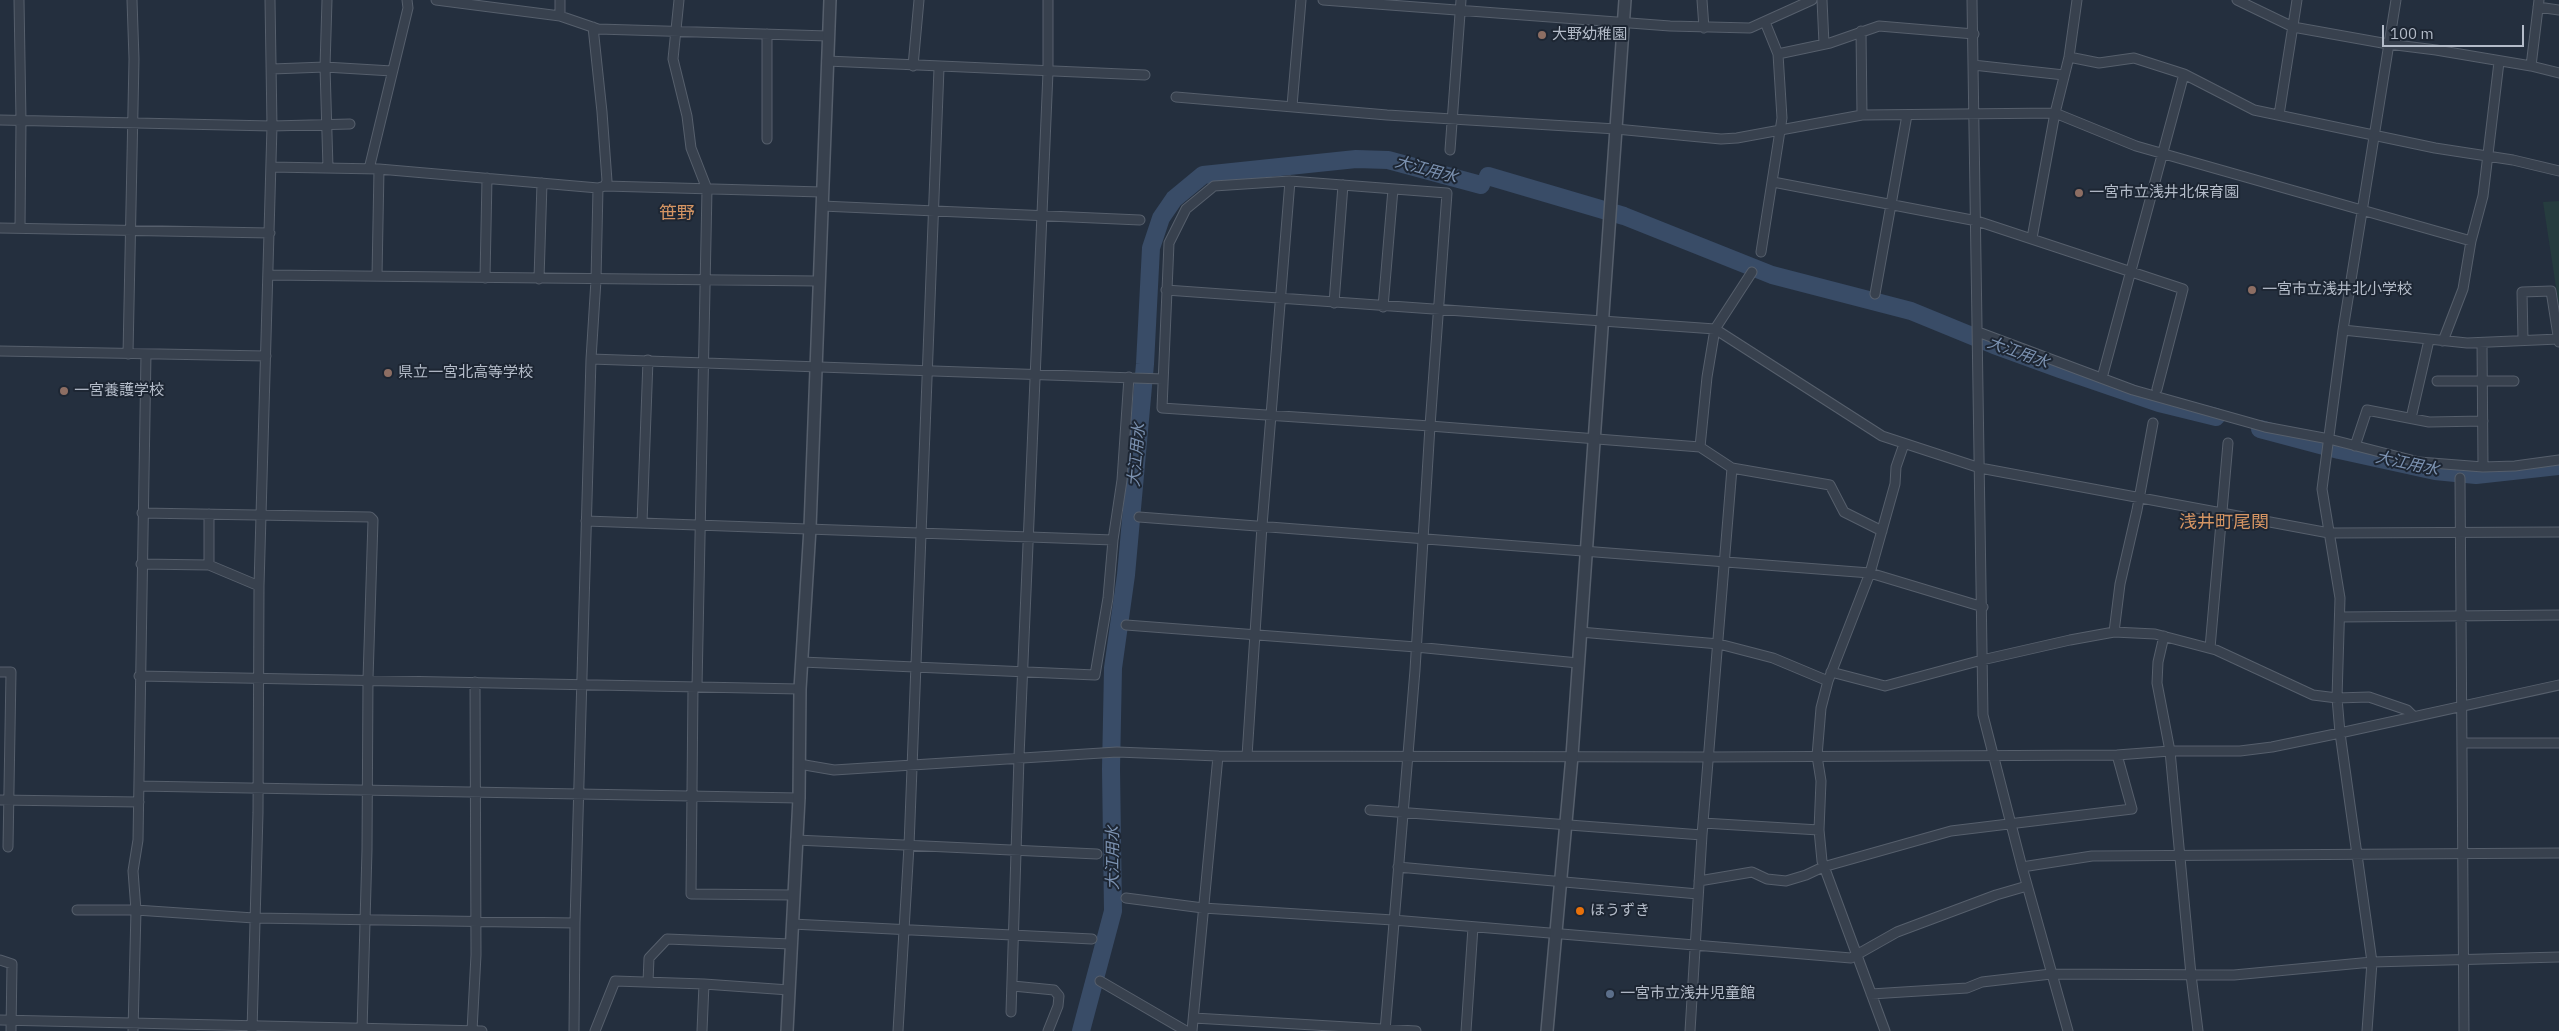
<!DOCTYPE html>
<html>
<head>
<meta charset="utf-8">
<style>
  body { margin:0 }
  #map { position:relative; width:2559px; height:1031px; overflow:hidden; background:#242f3e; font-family:"IBM Plex Sans",sans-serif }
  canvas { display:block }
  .scale { position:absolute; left:2382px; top:25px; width:142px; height:22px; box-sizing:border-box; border:2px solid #b4bcc9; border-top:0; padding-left:6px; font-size:15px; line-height:18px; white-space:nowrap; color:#b4bcc9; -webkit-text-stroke:4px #1d2633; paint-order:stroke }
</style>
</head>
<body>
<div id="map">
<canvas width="2559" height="1031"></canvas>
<div class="scale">100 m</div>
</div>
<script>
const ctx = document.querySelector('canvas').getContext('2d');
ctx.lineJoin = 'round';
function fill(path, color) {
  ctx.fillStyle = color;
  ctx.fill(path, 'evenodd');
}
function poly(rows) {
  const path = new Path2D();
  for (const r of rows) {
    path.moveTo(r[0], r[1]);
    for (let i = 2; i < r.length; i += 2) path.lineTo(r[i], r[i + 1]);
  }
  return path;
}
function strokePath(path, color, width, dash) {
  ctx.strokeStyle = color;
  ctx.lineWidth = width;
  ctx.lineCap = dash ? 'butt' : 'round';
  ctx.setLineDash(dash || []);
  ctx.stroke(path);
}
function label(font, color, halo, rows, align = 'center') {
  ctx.font = font + ' "IBM Plex Sans","Noto Sans JP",sans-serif';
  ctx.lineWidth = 4;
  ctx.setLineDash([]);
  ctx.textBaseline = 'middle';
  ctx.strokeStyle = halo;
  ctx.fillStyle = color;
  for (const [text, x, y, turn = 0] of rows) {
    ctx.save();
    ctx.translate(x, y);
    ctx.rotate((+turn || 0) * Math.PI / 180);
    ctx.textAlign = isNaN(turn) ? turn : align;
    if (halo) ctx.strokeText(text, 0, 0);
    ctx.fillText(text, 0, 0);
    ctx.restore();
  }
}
fill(poly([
  [2559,201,2559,307,2543,202]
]), '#263c3f');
strokePath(poly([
  [1488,176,1624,216,1772,275,1911,311,1994,345,2060,369,2159,403,2216,417],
  [2260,429,2339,450,2435,471,2476,475,2559,466],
  [1081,1031,1113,911,1111,769,1113,668,1126,575,1145,364,1151,248,1161,218,1174,199,1203,175,1356,159,1388,160,1481,185]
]), '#394c67', 18);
const minor = poly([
  [19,0,21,120,20,228],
  [327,0,325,67,328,168],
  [436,0,560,16,598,29,828,36],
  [560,0,560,16],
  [679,0,673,59,687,116,691,148,707,189,697,687],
  [1323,0,1670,26,1750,28,1812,0],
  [1702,0,1704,28],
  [1822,0,1824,44],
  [1972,0,1983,715,2022,867,2068,1031],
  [2237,0,2293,27,2388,44,2436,50,2531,66,2559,73],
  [2538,7,2559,10],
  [1861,31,1862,115],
  [767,34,767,139],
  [1778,54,1830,43,1879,26,1974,34],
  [2069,57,2099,63,2134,58,2184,74,2254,110,2435,148,2513,160,2559,171],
  [827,61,1145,75],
  [1973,65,2064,75],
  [913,66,919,0],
  [2531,66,2539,0],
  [272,69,325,67,392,71],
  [1176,97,1387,115,1616,129,1721,139,1737,138,1862,115,2055,113,2136,146,2471,241],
  [1292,106,1301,0],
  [2279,115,2297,0],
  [0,120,272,126,350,124],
  [1450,150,1461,0],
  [271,167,379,169,598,188,605,186,607,181,602,112,593,27],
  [369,169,408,8,407,0],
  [1773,182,1977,221,2183,289,2157,389],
  [605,186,822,192],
  [822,206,1140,220],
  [0,228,270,233],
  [2032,238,2055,113,2069,57,2077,0],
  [1761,252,1782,118,1778,54,1765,22],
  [268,275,818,281],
  [377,276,379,169],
  [485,278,487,178],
  [539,279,542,183],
  [1166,290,1715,329,1882,436,1980,468,2329,533,2559,532],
  [1875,294,1907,115],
  [1334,303,1343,185],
  [1383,307,1393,189],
  [2343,330,2467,343,2559,339],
  [1978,332,2133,390,2265,427,2329,439,2419,462,2483,467,2515,466,2559,460],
  [2523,340,2522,292,2551,291,2559,342],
  [2443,341,2463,289,2471,241,2483,196,2499,62],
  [2482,343,2483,467],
  [0,351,266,356],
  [128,354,134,59,132,0],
  [146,354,138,840,133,871,136,910,254,918,575,923],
  [591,359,1163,379],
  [2102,378,2184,74],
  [2437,381,2514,381],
  [2411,418,2429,340],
  [2355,446,2367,410,2429,422,2483,421],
  [1700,447,1707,377,1715,329,1752,272],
  [2460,478,2464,1031],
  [142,513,370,517,373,520,368,679,367,850,362,1031],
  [1139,517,1870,573,1983,607],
  [586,521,1113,540],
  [642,523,648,360],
  [141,564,209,565,259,586],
  [209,565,209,514],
  [2340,617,2559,615],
  [1126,625,1416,647,1578,663],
  [1580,632,1719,644,1773,658,1828,681],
  [2114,632,2120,584,2137,510,2153,423],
  [2164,636,2158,662,2157,683,2170,751,2191,975,2198,1031],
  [2210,648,2228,443],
  [802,662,1095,675,1108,598,1113,540,1122,480,1129,377],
  [0,672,11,672,8,847],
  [1831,672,1885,686,1982,660,2070,640,2114,632,2155,634,2216,650,2313,695,2337,698,2369,697,2407,710,2413,716],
  [139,676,800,689],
  [693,687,691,894,793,895],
  [2463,743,2559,743],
  [1247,756,1262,526,1290,181],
  [799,764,834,770,1117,752,1218,756,1710,757,2117,755,2170,751,2240,751,2272,747,2340,733,2559,685],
  [139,786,799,798],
  [0,800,139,802],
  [1370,810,1702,835],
  [1703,823,1819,830],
  [796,840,1097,854],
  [1398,867,1698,894],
  [2022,867,2092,856,2559,853],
  [1699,881,1752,872,1767,879,1786,881,1806,875,1823,867,1951,831,2132,809,2117,755],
  [1126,898,1203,908,1393,920,1851,958,1897,932,1996,895,2027,886],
  [77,910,136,910,133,1031],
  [792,924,1092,939],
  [0,960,12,964,11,1031],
  [1100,981,1186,1031],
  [648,982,649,958,667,939,791,944],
  [1013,986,1054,990,1059,996,1058,1006,1048,1031],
  [1871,994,1967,988,1982,982,2051,974,2234,975,2372,962,2559,957],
  [1011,1012,1019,757,1048,72,1048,0],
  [1194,1018,1416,1031],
  [0,1020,482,1031],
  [252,1031,258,813,259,586,272,126,270,0],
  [472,1031,476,955,475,682],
  [574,1031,575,923,591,359,596,280,598,188],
  [595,1031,615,981,704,984],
  [702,1031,704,984,789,990],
  [898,1031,909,846,939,68],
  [1192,1031,1218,756],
  [1385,1031,1415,670,1430,426,1447,193,1290,181,1214,186,1186,209,1169,243,1162,408,1430,426,1700,447,1732,468,1830,485,1844,512,1882,531],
  [1466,1031,1473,927],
  [1690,1031,1702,835,1732,468],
  [1885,1031,1822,861,1819,830,1821,781,1817,756,1821,708,1828,681,1870,573,1895,484,1896,467,1904,444],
  [2367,1031,2372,962,2340,733,2337,698,2340,598,2322,489,2343,330,2396,0]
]);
const tertiary = poly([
  [787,1031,799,798,800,689,810,528,830,0],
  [1547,1031,1572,756,1625,0]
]);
strokePath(minor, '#565f6c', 11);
strokePath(tertiary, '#565f6c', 14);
strokePath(minor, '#38414e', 9);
strokePath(tertiary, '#38414e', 11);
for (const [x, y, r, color] of [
  [1542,35,5,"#8d6e63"],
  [2079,193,5,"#8d6e63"],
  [2252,290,5,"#8d6e63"],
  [388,373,5,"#8d6e63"],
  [64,391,5,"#8d6e63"],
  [1580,911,5,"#e8710a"],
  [1610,994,5,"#5c6f8a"]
]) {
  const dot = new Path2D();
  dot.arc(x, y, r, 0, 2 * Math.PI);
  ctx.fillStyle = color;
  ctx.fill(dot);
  strokePath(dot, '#1d2633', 2);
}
label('15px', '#b4bcc9', '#1d2633', [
  ["大野幼稚園",1552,35],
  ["一宮市立浅井北保育園",2089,193],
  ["一宮市立浅井北小学校",2262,290],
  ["県立一宮北高等学校",398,373],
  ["一宮養護学校",74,391],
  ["ほうずき",1590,911],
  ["一宮市立浅井児童館",1620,994]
], 'left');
label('italic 16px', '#7c92b1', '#1d2633', [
  ["大江用水",1426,170,15],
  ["大江用水",2018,353,20],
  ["大江用水",1137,455,-85],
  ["大江用水",2407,464,12],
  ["大江用水",1113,858,-90]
]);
label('18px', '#d59563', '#1d2633', [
  ["笹野",677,214],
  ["浅井町尾関",2224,523]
]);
</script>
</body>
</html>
